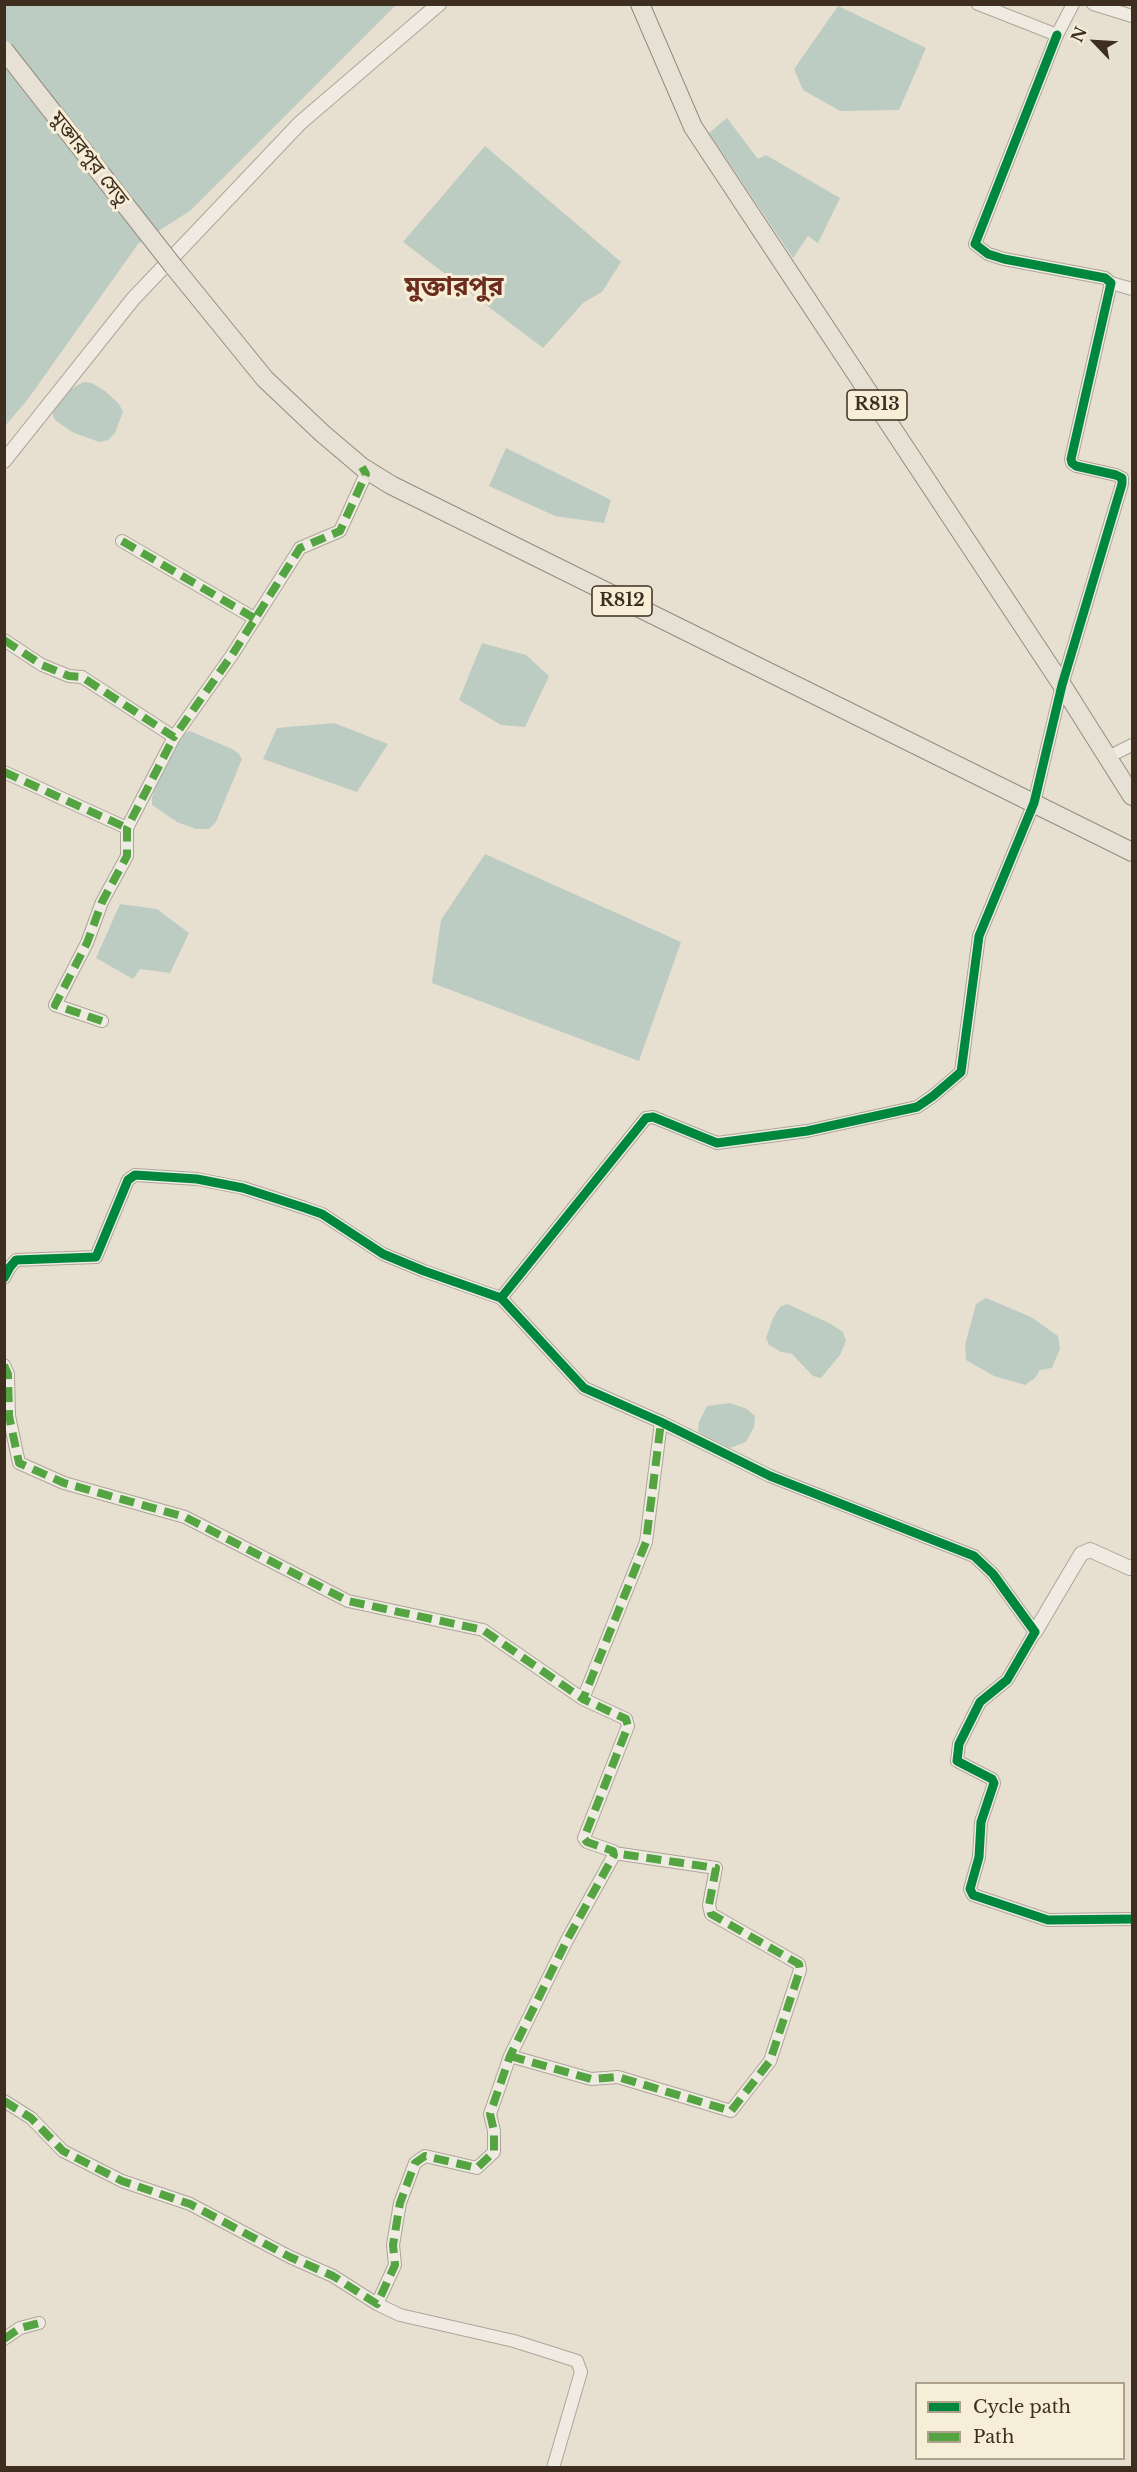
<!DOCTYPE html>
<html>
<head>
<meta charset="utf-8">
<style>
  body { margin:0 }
  #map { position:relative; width:1137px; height:2472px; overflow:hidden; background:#e7e0d1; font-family:"Libre Baskerville",serif }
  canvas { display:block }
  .frame { position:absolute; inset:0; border:6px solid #3d2e20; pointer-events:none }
  .legend { position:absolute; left:915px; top:2382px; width:210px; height:78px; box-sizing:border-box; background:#f7eed8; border:2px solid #ada18e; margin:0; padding:8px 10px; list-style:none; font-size:18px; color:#3d2e20 }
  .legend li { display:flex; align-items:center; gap:12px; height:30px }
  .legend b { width:30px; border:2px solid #ada18e }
  .north { position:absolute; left:1065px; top:12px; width:60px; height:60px; -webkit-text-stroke:4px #f7eed8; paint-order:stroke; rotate:295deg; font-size:16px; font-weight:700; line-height:24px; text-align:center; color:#3d2e20 }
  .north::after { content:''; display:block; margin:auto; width:21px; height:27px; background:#3d2e20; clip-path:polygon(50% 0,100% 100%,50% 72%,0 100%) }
</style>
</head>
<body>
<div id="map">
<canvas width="1137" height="2472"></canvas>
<div class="frame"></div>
<ul class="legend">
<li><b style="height:8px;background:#00873e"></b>Cycle path</li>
<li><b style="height:8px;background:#54a441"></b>Path</li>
</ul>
<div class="north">N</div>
</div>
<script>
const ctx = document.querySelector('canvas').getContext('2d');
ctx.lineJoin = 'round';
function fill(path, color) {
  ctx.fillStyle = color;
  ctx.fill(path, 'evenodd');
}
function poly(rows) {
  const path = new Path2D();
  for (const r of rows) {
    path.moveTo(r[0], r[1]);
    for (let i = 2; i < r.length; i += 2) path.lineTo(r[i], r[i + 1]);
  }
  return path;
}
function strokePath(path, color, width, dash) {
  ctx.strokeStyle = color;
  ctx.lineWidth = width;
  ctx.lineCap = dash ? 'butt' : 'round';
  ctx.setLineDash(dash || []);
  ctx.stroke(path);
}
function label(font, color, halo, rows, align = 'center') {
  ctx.font = font + ' "Libre Baskerville","Noto Sans Bengali",serif';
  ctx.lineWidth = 6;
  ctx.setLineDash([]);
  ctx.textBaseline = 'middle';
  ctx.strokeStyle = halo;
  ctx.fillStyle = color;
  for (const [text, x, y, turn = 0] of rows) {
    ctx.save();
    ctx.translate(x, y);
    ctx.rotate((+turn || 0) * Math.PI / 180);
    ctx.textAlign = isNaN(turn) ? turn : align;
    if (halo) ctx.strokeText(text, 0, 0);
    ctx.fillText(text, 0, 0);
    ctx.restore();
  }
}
fill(poly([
  [5,5,396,5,190,211,138,244,28,399,5,426],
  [838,6,926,48,899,110,840,111,803,90,794,69],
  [727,118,758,159,766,155,840,198,818,243,808,236,793,258,709,133],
  [485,146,621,262,602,292,583,303,543,348,403,242],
  [83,382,92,383,105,391,119,404,123,412,115,433,108,440,99,442,72,432,56,421,53,416,53,410,64,394],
  [506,448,611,500,604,523,555,516,489,486],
  [482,643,526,655,549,676,525,727,501,725,459,700],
  [334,723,388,744,357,792,263,759,277,728],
  [190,731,232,749,239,754,242,759,216,822,209,829,196,829,177,822,152,805,152,797,159,777,184,734],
  [485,854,681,942,639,1061,432,983,441,920],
  [120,904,157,909,189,933,170,973,140,969,133,979,96,958],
  [986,1298,1031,1317,1058,1336,1060,1349,1052,1368,1040,1370,1035,1378,1025,1385,994,1376,966,1360,965,1345,976,1304],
  [787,1304,831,1324,843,1332,846,1341,840,1355,821,1378,813,1376,792,1354,781,1352,769,1345,766,1338,773,1318,780,1307],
  [730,1403,747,1409,755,1416,754,1427,746,1442,730,1448,703,1436,698,1431,699,1422,707,1406]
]), '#bcccc2');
const minor = poly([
  [978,4,1057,35,1073,4],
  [1093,4,1132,16],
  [1111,283,1132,289],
  [122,541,254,618],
  [4,640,42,665,69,676,82,677,174,737,232,655,300,548,340,531,366,474,362,467],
  [1108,757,1132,745],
  [4,772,127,828],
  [102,1021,55,1005,87,943,102,902,127,856,127,828,174,737],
  [4,1278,10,1267,16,1260,96,1257,128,1180,135,1175,197,1179,243,1188,305,1208,322,1214,383,1254,424,1271,501,1298,646,1118,653,1117,717,1143,807,1131,917,1107,933,1096,961,1072,979,936,1034,803,1062,685,1122,484,1122,478,1116,475,1076,466,1072,463,1071,459,1111,283,1105,278,1004,259,988,254,975,244,1057,35],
  [501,1298,584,1388,661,1422,770,1476,974,1556,993,1574,1035,1632,1007,1680,980,1702,959,1744,957,1761,992,1779,994,1783,981,1822,979,1857,970,1889,973,1895,1048,1920,1132,1919],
  [4,1365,8,1374,9,1416,19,1463,64,1483,185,1517,348,1601,483,1630,583,1699],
  [510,2056,591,2079,618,2077,731,2111,770,2061,800,1970,799,1964,711,1914,709,1905,716,1868,614,1853],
  [4,2101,31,2118,63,2151,122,2181,190,2204,290,2257,333,2276,377,2304,400,2315,514,2341,577,2361,581,2372,553,2468],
  [377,2304,395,2265,393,2245,400,2203,415,2163,425,2156,477,2168,494,2152,494,2131,490,2114,510,2056,567,1940,614,1855,613,1851,587,1842,584,1838,628,1726,626,1719,583,1699,646,1542,661,1422],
  [4,2339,20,2328,39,2323]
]);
const tertiary = poly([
  [4,461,133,299,300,123,439,4],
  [1035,1632,1081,1554,1090,1550,1130,1568,1132,1567]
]);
const primary = poly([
  [640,4,693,127,1062,685,1132,796],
  [174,267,265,379,322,433,362,467,391,485,1132,852]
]);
strokePath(minor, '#ada599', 14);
strokePath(tertiary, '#ada599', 16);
strokePath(primary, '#928b80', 20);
strokePath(minor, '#efebe3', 12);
strokePath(tertiary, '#efebe3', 14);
strokePath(primary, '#e6e1d4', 18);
const primaryBridge = poly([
  [4,50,174,267]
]);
strokePath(primaryBridge, '#928b80', 20, []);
strokePath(primaryBridge, '#e6e1d4', 18);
strokePath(poly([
  [122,541,254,618],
  [4,640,42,665,69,676,82,677,174,737,232,655,300,548,340,531,366,474,362,467],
  [4,772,127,828],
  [102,1021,55,1005,87,943,102,902,127,856,127,828,174,737],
  [4,1365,8,1374,9,1416,19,1463,64,1483,185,1517,348,1601,483,1630,583,1699],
  [510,2056,591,2079,618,2077,731,2111,770,2061,800,1970,799,1964,711,1914,709,1905,716,1868,614,1853],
  [4,2101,31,2118,63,2151,122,2181,190,2204,290,2257,333,2276,377,2304,395,2265,393,2245,400,2203,415,2163,425,2156,477,2168,494,2152,494,2131,490,2114,510,2056,567,1940,614,1855,613,1851,587,1842,584,1838,628,1726,626,1719,583,1699,646,1542,661,1422,664,1423],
  [4,2339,20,2328,39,2323]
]), '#54a441', 8, [15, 8]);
strokePath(poly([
  [4,1278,10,1267,16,1260,96,1257,128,1180,135,1175,197,1179,243,1188,305,1208,322,1214,383,1254,424,1271,501,1298,646,1118,653,1117,717,1143,807,1131,917,1107,933,1096,961,1072,979,936,1034,803,1062,685,1122,484,1122,478,1116,475,1076,466,1072,463,1071,459,1111,283,1105,278,1004,259,988,254,975,244,1057,35],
  [501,1298,584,1388,661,1422,770,1476,974,1556,993,1574,1035,1632,1007,1680,980,1702,959,1744,957,1761,992,1779,994,1783,981,1822,979,1857,970,1889,973,1895,1048,1920,1132,1919]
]), '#00873e', 9);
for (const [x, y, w] of [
  [877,405,60],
  [622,601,60]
]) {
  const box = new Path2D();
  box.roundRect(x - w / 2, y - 15, w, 30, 4.5);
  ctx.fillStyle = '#f7eed8';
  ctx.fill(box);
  strokePath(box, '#3d2e20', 1.5);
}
label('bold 18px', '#3d2e20', null, [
  ["R813",877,405],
  ["R812",622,601]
]);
label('20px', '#3d2e20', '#f7eed8', [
  ["মুক্তারপুর সেতু",89,159,52]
]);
label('bold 26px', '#6b2e1e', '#f7eed8', [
  ["মুক্তারপুর",454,288]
]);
</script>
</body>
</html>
